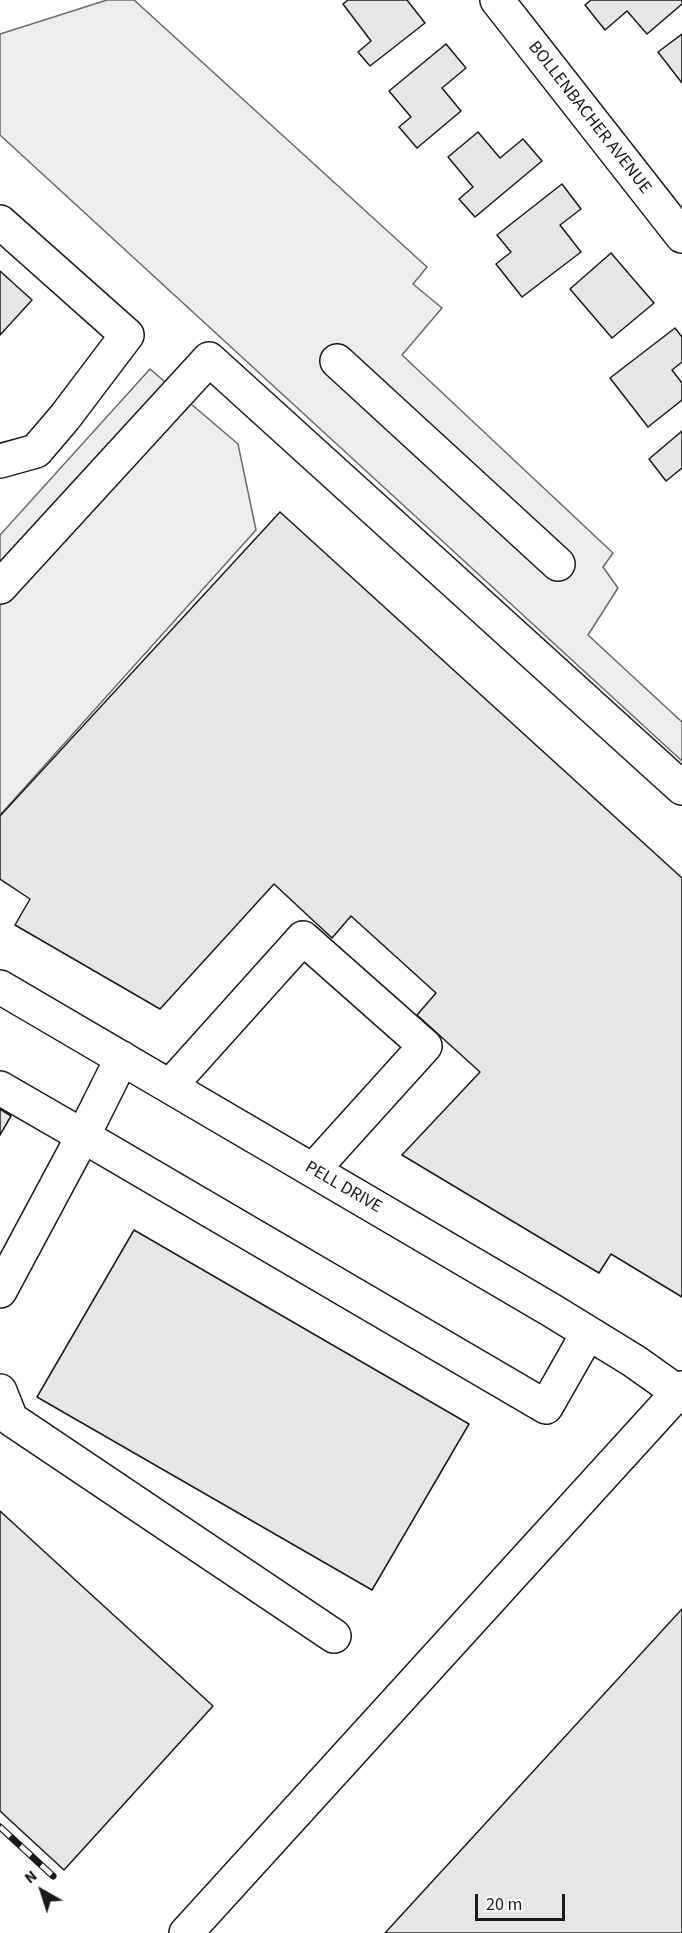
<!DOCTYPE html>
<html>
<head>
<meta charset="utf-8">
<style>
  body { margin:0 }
  #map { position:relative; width:682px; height:1933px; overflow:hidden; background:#fff; font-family:"Source Sans 3",sans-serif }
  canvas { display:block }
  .north { position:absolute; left:12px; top:1861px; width:60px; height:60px; -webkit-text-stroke:4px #fff; paint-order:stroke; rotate:321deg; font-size:16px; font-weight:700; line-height:24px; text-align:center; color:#1a1a1a }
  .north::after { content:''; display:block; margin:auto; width:21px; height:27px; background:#1a1a1a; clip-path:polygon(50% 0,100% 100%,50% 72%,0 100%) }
  .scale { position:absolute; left:475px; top:1894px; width:90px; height:27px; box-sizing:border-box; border:3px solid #1a1a1a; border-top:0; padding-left:8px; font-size:18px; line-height:21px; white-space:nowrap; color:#1a1a1a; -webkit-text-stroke:4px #fff; paint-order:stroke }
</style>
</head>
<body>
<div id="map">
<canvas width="682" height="1933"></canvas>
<div class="north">N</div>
<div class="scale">20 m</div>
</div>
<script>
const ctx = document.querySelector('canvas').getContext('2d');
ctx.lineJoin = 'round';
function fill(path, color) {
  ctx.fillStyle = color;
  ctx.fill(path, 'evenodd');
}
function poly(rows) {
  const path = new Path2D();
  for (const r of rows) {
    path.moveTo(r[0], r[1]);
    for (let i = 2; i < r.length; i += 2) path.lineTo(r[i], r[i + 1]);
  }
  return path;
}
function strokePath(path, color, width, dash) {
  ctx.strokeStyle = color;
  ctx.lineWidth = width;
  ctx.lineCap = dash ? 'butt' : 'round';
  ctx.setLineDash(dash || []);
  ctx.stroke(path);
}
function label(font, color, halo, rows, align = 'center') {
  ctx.font = font + ' "Source Sans 3",sans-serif';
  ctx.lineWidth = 4.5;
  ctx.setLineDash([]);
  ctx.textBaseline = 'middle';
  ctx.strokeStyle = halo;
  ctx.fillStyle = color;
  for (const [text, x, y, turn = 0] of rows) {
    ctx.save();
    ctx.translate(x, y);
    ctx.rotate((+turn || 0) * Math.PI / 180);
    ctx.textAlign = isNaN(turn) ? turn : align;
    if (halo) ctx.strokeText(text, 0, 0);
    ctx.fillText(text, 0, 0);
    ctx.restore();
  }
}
const parking = poly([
  [107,0,134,0,427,267,413,284,442,308,402,355,613,553,603,567,618,588,588,635,682,722,682,761,0,135,0,34,107,0],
  [150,369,238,444,256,530,0,815,0,535,150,369]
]);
fill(parking, '#ededed');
strokePath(parking, '#6a6a6a', 1.5);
const building = poly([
  [348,0,407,0,425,23,370,66,358,52,371,41,343,4,348,0],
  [591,0,682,0,682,4,647,34,627,11,605,30,585,5,591,0],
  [682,34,682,83,658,52,682,34],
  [446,44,466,68,442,88,461,111,417,148,399,127,411,117,389,91,446,44],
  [478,132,500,158,523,139,542,161,475,217,459,199,473,187,448,157,478,132],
  [562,184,581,209,560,225,581,252,522,297,496,264,511,252,497,235,562,184],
  [611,253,654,303,612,338,570,289,611,253],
  [0,271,32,300,0,335,0,271],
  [675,328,682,337,682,362,672,370,682,383,682,400,648,427,610,378,675,328],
  [682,431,682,468,666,481,649,459,682,431],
  [280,512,682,878,682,1297,611,1254,599,1273,402,1155,480,1072,417,1015,436,993,351,916,332,938,274,884,160,1009,15,925,30,899,0,879,0,816,280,512],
  [0,1109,11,1116,0,1135,0,1109],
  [134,1230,469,1424,372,1590,37,1397,134,1230],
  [0,1511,213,1706,64,1870,0,1811,0,1511],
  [682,1609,682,1933,385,1933,682,1609]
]);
fill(building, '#e6e6e6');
strokePath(building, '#1a1a1a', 1.5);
const minor = poly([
  [497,0,682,236],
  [0,222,127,335,65,417,36,451,0,461],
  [337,361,558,564],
  [0,587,209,359,682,788],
  [0,987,551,1310,634,1361,682,1395],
  [170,1086,303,938,425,1046,313,1170],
  [0,1088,83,1136,122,1058],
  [0,1291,83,1136,546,1407,588,1333],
  [0,1391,11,1419,334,1636],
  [186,1933,682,1388]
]);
strokePath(minor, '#1a1a1a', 36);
strokePath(minor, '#fff', 33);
const rail = poly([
  [0,1827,53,1876]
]);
strokePath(rail, '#1a1a1a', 7);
strokePath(rail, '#fff', 4.5, [14]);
label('18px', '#1a1a1a', '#fff', [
  ["BOLLENBACHER AVENUE",589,118,52],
  ["PELL DRIVE",343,1188,30]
]);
</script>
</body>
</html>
